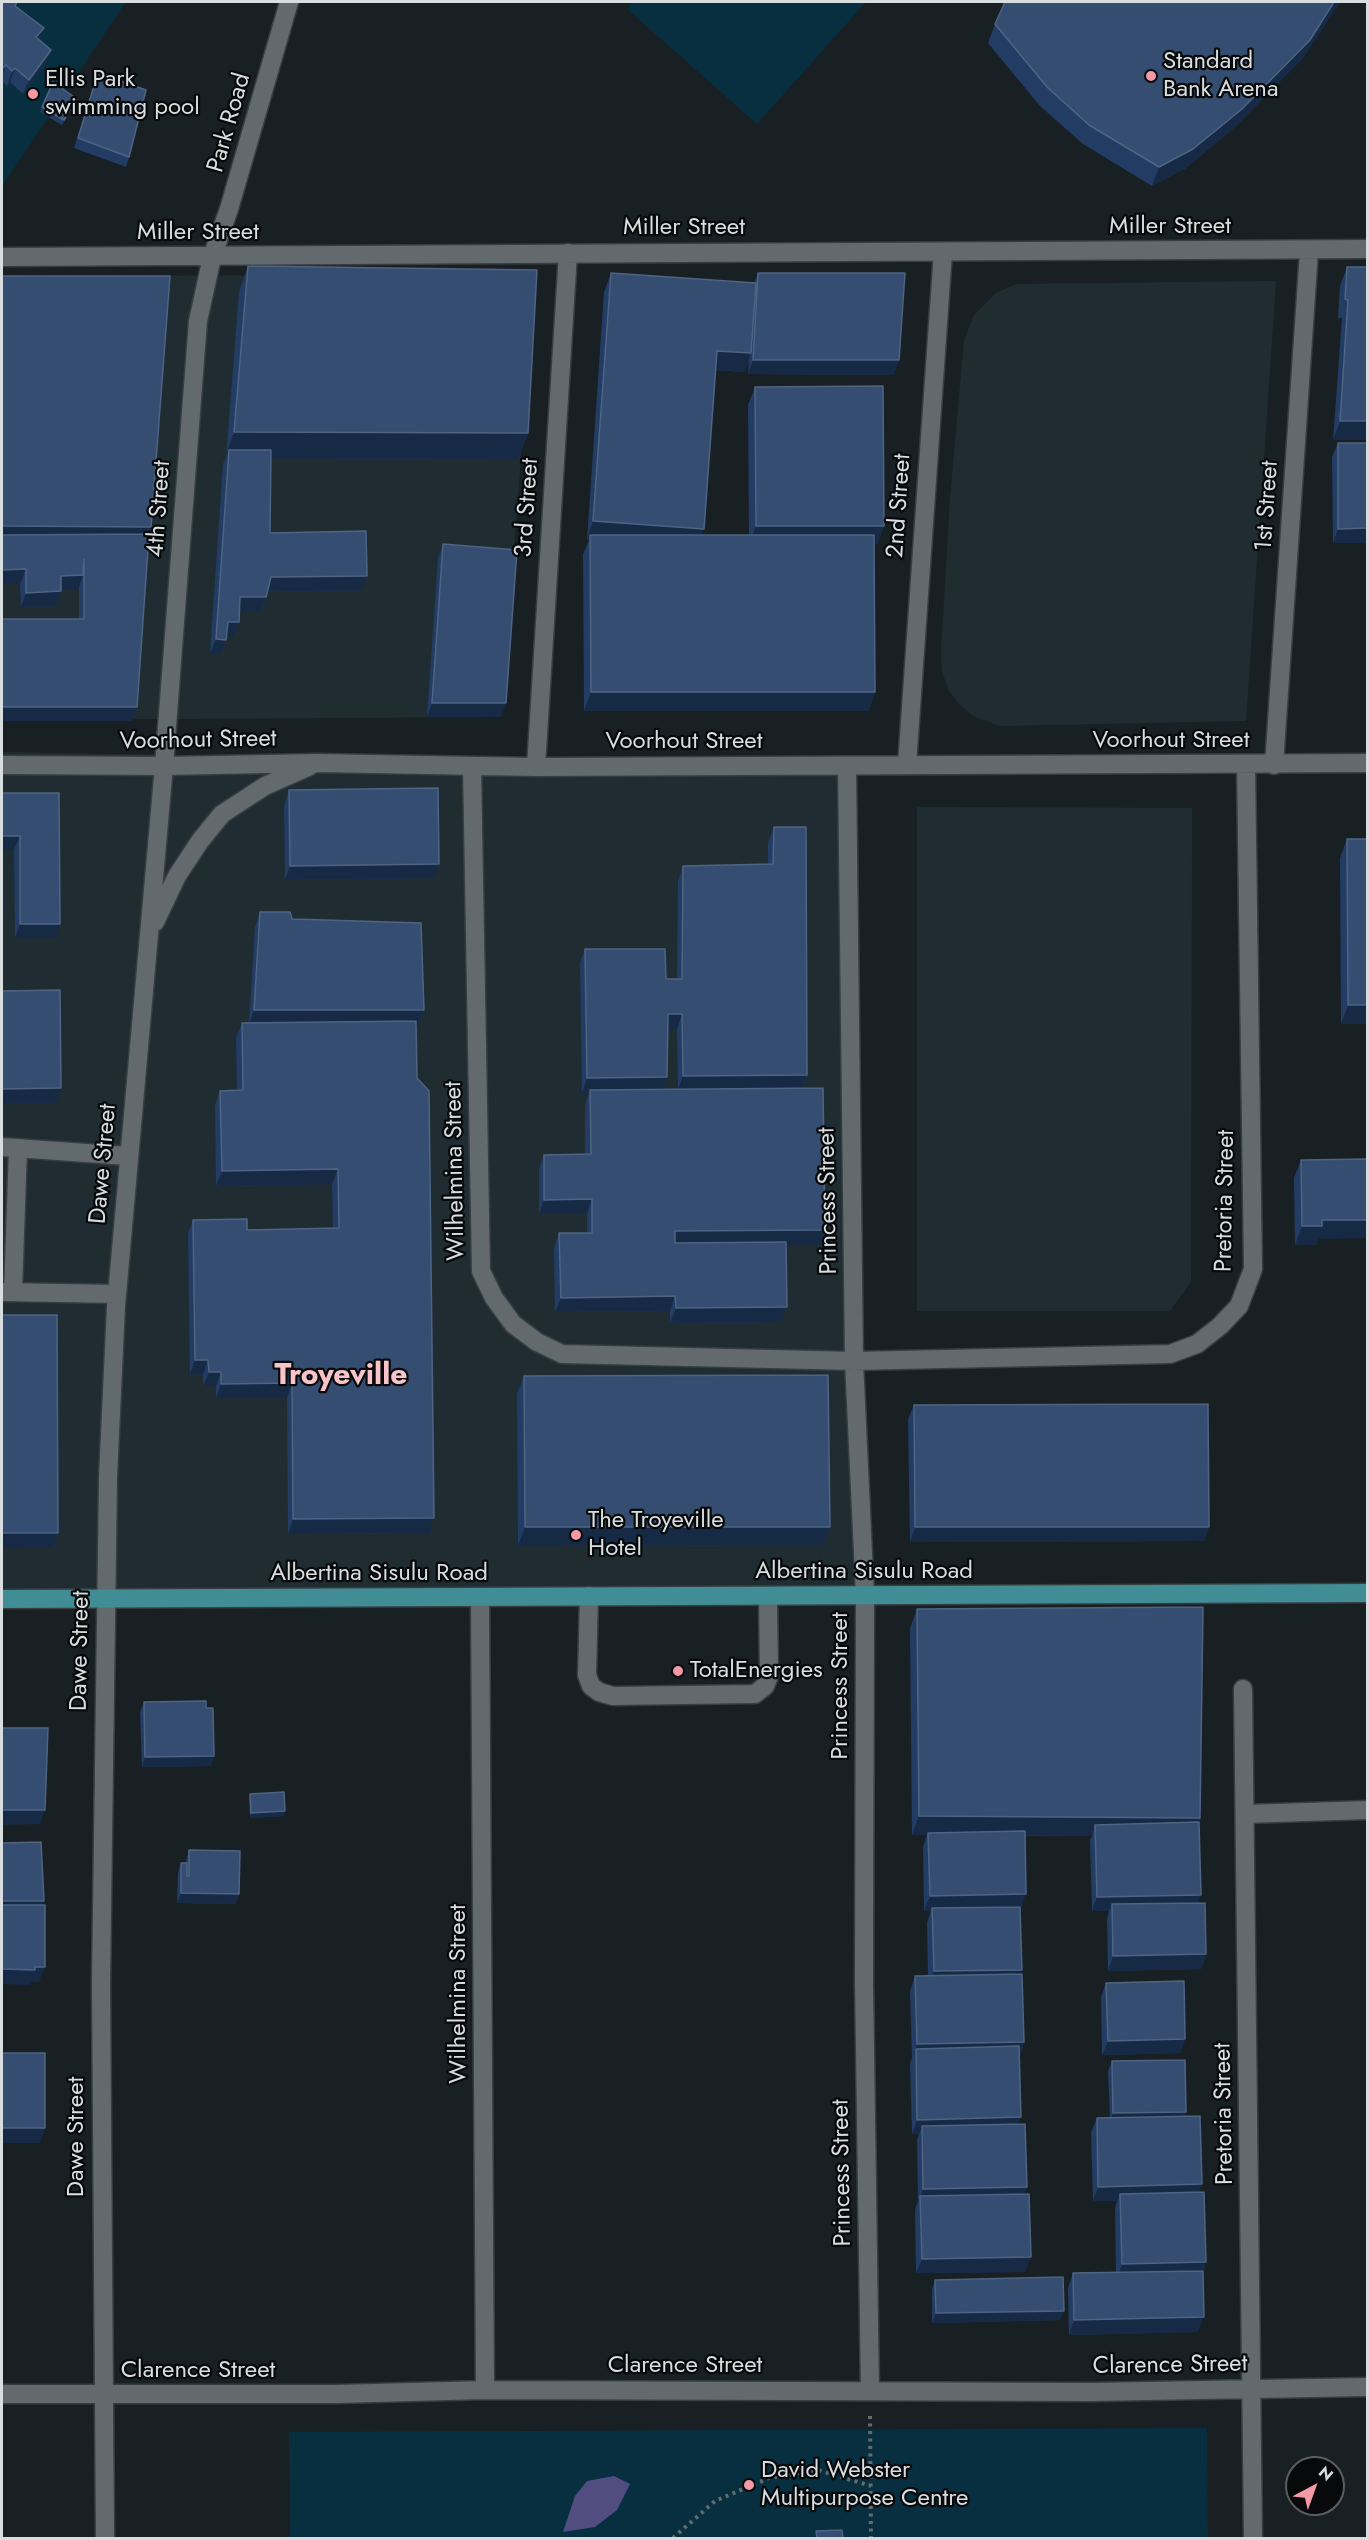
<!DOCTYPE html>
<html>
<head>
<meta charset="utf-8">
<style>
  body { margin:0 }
  #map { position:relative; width:1369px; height:2540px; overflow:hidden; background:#192024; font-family:Jost,sans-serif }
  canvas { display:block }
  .frame { position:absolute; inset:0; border:3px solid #d8dddf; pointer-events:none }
  .north { position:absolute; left:1285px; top:2456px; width:60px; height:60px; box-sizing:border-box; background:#07090b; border:2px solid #5b5e60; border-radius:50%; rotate:41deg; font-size:16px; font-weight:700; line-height:24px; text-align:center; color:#d8dddf }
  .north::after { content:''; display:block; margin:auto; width:21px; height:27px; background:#f49aa6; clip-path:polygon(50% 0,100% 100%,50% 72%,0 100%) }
</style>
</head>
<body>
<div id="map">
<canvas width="1369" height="2540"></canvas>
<div class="frame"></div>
<div class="north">N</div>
</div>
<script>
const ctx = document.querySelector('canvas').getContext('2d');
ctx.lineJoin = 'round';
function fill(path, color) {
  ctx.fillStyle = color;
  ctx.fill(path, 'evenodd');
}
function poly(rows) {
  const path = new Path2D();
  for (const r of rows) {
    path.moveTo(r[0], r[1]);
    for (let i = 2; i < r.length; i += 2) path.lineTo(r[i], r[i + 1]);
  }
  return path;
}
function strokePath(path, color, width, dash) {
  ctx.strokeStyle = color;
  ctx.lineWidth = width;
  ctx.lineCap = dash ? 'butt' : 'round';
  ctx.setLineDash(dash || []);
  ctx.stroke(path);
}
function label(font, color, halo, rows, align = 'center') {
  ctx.font = font + ' Jost,sans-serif';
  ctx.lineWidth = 4.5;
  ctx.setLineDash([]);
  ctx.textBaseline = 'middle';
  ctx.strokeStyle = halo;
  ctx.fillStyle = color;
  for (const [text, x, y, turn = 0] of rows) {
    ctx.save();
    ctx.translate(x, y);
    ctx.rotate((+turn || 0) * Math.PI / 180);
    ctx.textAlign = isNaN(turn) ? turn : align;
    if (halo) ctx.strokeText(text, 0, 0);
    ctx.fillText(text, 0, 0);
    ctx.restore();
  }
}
fill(poly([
  [535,275,501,717,2,720,2,276],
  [1276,281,1246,721,1000,726,973,716,959,704,949,691,942,672,941,652,950,499,964,340,974,315,996,293,1017,284],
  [2,752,847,766,865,1596,2,1594],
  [917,807,1192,808,1191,1282,1170,1311,917,1311]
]), '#1f2d33');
fill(poly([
  [2,2,126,2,2,186],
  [633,2,866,2,757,124,627,9],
  [1207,2428,1208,2538,290,2538,289,2432]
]), '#082f40');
fill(poly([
  [614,2476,630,2484,617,2510,595,2527,563,2532,575,2496,587,2481]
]), '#524d81');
const minor = poly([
  [2,257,1368,249],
  [2,765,164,766,317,763,536,767,1368,763],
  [907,765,943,252],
  [1274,765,1309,251],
  [847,766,854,1361,865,1596,864,1981,870,2391],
  [472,767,481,1271,494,1298,513,1324,537,1342,562,1354,854,1361,1170,1354,1197,1344,1220,1326,1239,1306,1253,1269,1246,765],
  [536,767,568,253],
  [155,922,177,876,200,841,222,814,265,786,310,766],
  [2,1147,128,1156],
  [2,1292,117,1294],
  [13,1292,18,1148],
  [589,1596,587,1675,591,1686,599,1692,613,1696,755,1694,765,1686,769,1676,768,1597],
  [480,1598,485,2390],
  [1243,1689,1253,2538],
  [1245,1814,1368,1810],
  [2,2394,337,2394,485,2390,1092,2392,1368,2387],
  [105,2538,101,1983,108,1477,116,1306,164,766,198,321,212,257,229,209,289,2]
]);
const major = poly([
  [2,1599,1368,1593]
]);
strokePath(minor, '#383d3f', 21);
strokePath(major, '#383d3f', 21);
strokePath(poly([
  [870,2416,871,2538],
  [673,2538,715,2501,769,2478,818,2470,871,2486]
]), '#646b6e', 4, [3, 4.5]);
strokePath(minor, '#626a6e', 18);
strokePath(major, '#418d95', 18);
fill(poly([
  [2,2,16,6,40,40,51,50,45,64,23,94,10,82,7,86,2,81],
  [1005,2,1340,2,1303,58,1235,127,1186,168,1152,186,1083,144,1040,106,988,43,995,24],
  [98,73,129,157,126,167,74,148],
  [53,82,77,99,75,104,62,125,40,112],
  [248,266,528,433,518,459,271,458,270,533,362,590,268,592,261,611,240,611,239,622,234,636,226,636,226,640,221,654,210,653,223,464,226,458,239,292],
  [1347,267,1368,267,1368,440,1333,440,1342,318,1338,318,1340,286],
  [611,273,754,283,758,273,894,375,748,374,749,360,744,372,715,370,701,535,749,535,748,405,755,387,884,526,877,544,874,544,869,711,584,711,583,554,589,540,587,540,604,292],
  [2,276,148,534,132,721,79,619,79,586,78,590,61,590,56,606,21,607,20,584,2,584],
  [1338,443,1368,543,1333,543,1332,457],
  [443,544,501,717,427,717,438,558],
  [289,790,434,878,285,880,284,805],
  [59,793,55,938,15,938,14,850,2,850],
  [774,827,807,1075,803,1088,825,1230,820,1244,786,1244,781,1322,670,1323,670,1311,555,1312,554,1248,559,1233,587,1233,587,1214,539,1214,539,1169,544,1155,585,1154,585,1105,589,1093,582,1093,580,963,585,949,666,979,677,979,678,881,683,866,768,864,768,842],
  [668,1028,677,1029,678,1089,663,1089],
  [1347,839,1368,839,1368,1024,1341,1024,1340,858],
  [260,912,292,919,424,1010,418,1024,416,1024,429,1533,288,1534,287,1398,216,1398,216,1386,203,1386,203,1375,190,1374,188,1234,193,1220,247,1230,333,1228,332,1184,216,1186,215,1105,220,1091,237,1091,236,1038,242,1023,249,1023,255,927],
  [1301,1160,1318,1239,1316,1245,1295,1245,1294,1178],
  [524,1376,830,1527,823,1545,518,1546,517,1394],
  [914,1405,1209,1527,1204,1541,910,1542,908,1419],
  [917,1609,1200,1818,1199,1822,1199,1903,1206,1954,1201,1969,1108,1971,1107,1919,1109,1911,1092,1911,1090,1840,1092,1836,1025,1836,1020,1909,1021,1974,1024,2042,1020,2054,1019,2124,1027,2187,1024,2194,1025,2272,916,2273,915,2210,918,2201,917,2140,919,2134,912,2134,910,2063,912,2058,910,1991,915,1976,928,1976,927,1923,931,1910,924,1911,923,1847,927,1835,912,1835,910,1628],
  [144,1702,211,1766,142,1767,140,1712],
  [250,1794,285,1811,284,1816,250,1818,249,1799],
  [189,1850,236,1904,177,1903,178,1873,181,1863,186,1863,186,1860],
  [1106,1983,1185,2039,1180,2053,1102,2055,1101,1997],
  [1112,2061,1186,2112,1185,2117,1199,2192,1206,2262,1203,2271,1198,2332,1069,2335,1068,2288,1073,2273,1116,2272,1115,2208,1117,2201,1093,2201,1091,2133,1097,2118,1110,2118,1108,2071],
  [935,2280,1060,2320,932,2323,932,2289]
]), '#223c64');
fill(poly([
  [1334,2,1340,2,1303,58,1235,127,1186,168,1152,186,1159,167],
  [44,28,39,43,36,37],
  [51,50,45,64,23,94,29,80],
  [6,65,2,77,2,69],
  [15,68,10,82,7,86,12,71],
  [77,99,75,104,62,125,64,120],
  [717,351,751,353,744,372,710,369],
  [753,360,899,360,894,375,748,374],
  [1340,421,1368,421,1368,440,1333,440],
  [234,432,528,433,518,459,228,458,229,450,225,458],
  [593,521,704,529,697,548,590,535,589,540,587,540],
  [2,526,151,527,144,546,2,545],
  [756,526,884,526,877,544,749,545],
  [1368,528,1368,543,1333,543,1338,529],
  [26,569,20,584,2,584,2,570],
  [83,575,78,590,55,590,61,576],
  [367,576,362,590,266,592,271,577],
  [61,591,56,606,21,607,26,593],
  [240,597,266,597,261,611,235,611],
  [228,622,239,622,234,636,222,636],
  [216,639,226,640,221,654,210,653],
  [591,692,875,692,869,711,584,711],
  [432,703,506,703,501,717,427,717],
  [2,707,137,707,132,721,2,721],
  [2,836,20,836,14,850,2,850],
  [439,864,434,878,285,880,290,866],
  [20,924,60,924,55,938,15,938],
  [1348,1005,1368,1005,1368,1024,1341,1024],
  [254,1010,424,1010,418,1024,249,1024],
  [668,1014,682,1014,677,1029,662,1028],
  [807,1075,802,1090,678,1090,683,1076],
  [667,1077,662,1092,590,1090,589,1093,582,1093,587,1078],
  [61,1088,56,1103,2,1103,2,1089],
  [338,1169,332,1184,216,1186,222,1171],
  [592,1199,587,1214,539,1214,544,1200],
  [1322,1220,1368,1220,1368,1238,1318,1239,1316,1245,1295,1245,1302,1226],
  [825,1230,820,1244,670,1246,675,1231],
  [675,1296,670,1311,555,1312,561,1298],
  [787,1307,781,1322,670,1323,676,1308],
  [195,1360,208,1360,203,1375,190,1374],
  [209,1372,221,1372,216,1386,203,1386],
  [292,1383,287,1398,216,1398,221,1384],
  [434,1518,429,1533,288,1534,293,1519],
  [525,1527,830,1527,823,1545,518,1546],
  [915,1527,1209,1527,1204,1541,910,1542],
  [2,1533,58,1533,53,1547,2,1548],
  [214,1756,211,1766,142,1767,145,1757],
  [2,1810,45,1810,40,1824,2,1825],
  [285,1811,284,1816,250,1818,251,1813],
  [919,1816,1200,1818,1193,1837,1095,1825,1092,1836,928,1835,928,1833,927,1835,912,1835],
  [181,1893,239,1894,236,1904,177,1903],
  [1026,1894,1021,1909,932,1910,932,1908,931,1910,924,1911,930,1896],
  [1201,1895,1196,1909,1112,1904,1109,1911,1092,1911,1097,1897],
  [2,1901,44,1901,41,1911,2,1911],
  [1206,1954,1201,1969,1108,1971,1113,1956],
  [35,1967,45,1967,39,1982,31,1982,30,1985,2,1984,2,1969],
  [1022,1970,1017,1984,929,1986,934,1971],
  [1185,2039,1180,2053,1102,2055,1108,2041],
  [1024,2042,1019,2056,916,2049,912,2058,917,2044],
  [1186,2112,1183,2122,1110,2123,1113,2113],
  [1021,2117,1016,2132,922,2126,919,2134,912,2134,917,2120],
  [2,2128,45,2128,40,2143,2,2143],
  [1202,2184,1197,2199,1120,2194,1117,2201,1093,2201,1098,2187],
  [1027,2187,1021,2201,920,2198,923,2189],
  [1031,2257,1025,2272,916,2273,922,2259],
  [1206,2262,1201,2277,1117,2279,1122,2264],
  [1064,2311,1060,2320,932,2323,936,2313],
  [1204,2317,1198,2332,1069,2335,1074,2320]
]), '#162a45');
const building = poly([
  [2,2,17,2,15,6,44,28,36,37,51,50,29,80,15,68,12,71,6,65,2,69,2,2],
  [1005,2,1334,2,1310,40,1242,109,1193,149,1159,167,1089,125,1047,87,995,24,1005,2],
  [98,73,146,90,129,157,78,138,98,73],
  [53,82,77,99,64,120,42,107,53,82],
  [248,266,537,270,528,433,234,432,248,266],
  [1347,267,1368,267,1368,421,1340,421,1348,300,1345,299,1347,267],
  [611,273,756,283,751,353,717,351,704,529,593,521,611,273],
  [758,273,905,273,899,360,753,360,758,273],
  [2,276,170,276,151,527,2,526,2,276],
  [883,386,884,526,756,526,755,387,883,386],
  [1338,443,1368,443,1368,528,1338,529,1338,443],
  [229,450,271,450,270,533,366,531,367,576,271,577,266,597,240,597,239,622,228,622,226,640,216,639,229,450],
  [149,534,137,707,2,707,2,619,84,619,84,559,83,575,61,576,61,591,26,593,26,569,2,570,2,535,149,534],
  [590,535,874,535,875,692,591,692,590,535],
  [443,544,517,550,506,703,432,703,443,544],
  [438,788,439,864,290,866,289,790,438,788],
  [2,793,59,793,60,924,20,924,20,836,2,836,2,793],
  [774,827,806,827,807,1075,683,1076,682,1014,668,1014,667,1077,587,1078,585,949,665,949,666,979,682,979,683,866,773,864,774,827],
  [1347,839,1368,839,1368,1005,1348,1005,1347,839],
  [260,912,290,912,292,919,421,923,424,1010,254,1010,260,912],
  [60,990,61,1088,2,1089,2,991,60,990],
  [416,1021,417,1078,429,1091,434,1518,293,1519,292,1383,221,1384,221,1372,209,1372,208,1360,195,1360,193,1220,247,1219,247,1230,339,1228,338,1169,222,1171,220,1091,243,1090,242,1023,416,1021],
  [823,1088,825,1230,675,1231,675,1243,786,1242,787,1307,676,1308,675,1296,561,1298,559,1233,592,1233,592,1199,544,1200,544,1155,591,1154,590,1090,823,1088],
  [1368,1159,1368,1220,1322,1220,1322,1226,1302,1226,1301,1160,1368,1159],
  [2,1315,57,1315,58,1533,2,1533,2,1315],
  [828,1375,830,1527,525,1527,524,1376,828,1375],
  [1208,1404,1209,1527,915,1527,914,1405,1208,1404],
  [1203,1607,1200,1818,919,1816,917,1609,1203,1607],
  [206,1701,206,1708,213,1708,214,1756,145,1757,144,1702,206,1701],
  [2,1728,48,1728,45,1810,2,1810,2,1728],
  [284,1792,285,1811,251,1813,250,1794,284,1792],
  [1199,1822,1201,1895,1097,1897,1095,1825,1199,1822],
  [1025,1831,1026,1894,930,1896,928,1833,1025,1831],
  [41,1842,44,1901,2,1901,2,1843,41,1842],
  [189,1850,240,1851,239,1894,181,1893,181,1863,187,1863,187,1876,189,1876,189,1850],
  [1205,1903,1206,1954,1113,1956,1112,1904,1205,1903],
  [2,1905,45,1905,45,1967,35,1967,35,1970,2,1969,2,1905],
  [1020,1907,1022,1970,934,1971,932,1908,1020,1907],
  [1022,1974,1024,2042,917,2044,915,1976,1022,1974],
  [1184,1981,1185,2039,1108,2041,1106,1983,1184,1981],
  [1019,2046,1021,2117,917,2120,916,2049,1019,2046],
  [2,2053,45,2053,45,2128,2,2128,2,2053],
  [1185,2060,1186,2112,1113,2113,1112,2061,1185,2060],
  [1200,2116,1202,2184,1098,2187,1097,2118,1200,2116],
  [1025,2124,1027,2187,923,2189,922,2126,1025,2124],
  [1204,2192,1206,2262,1122,2264,1120,2194,1204,2192],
  [1029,2194,1031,2257,922,2259,920,2196,1029,2194],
  [1203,2271,1204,2317,1074,2320,1073,2273,1203,2271],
  [1063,2277,1064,2311,936,2313,935,2280,1063,2277],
  [842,2530,843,2538,817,2538,816,2531,842,2530]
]);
fill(building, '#354d71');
strokePath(building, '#4f6483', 1.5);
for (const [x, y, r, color] of [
  [1151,76,6,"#f49aa6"],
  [33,94,6,"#f49aa6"],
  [576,1535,6,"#f49aa6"],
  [678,1671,6,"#f49aa6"],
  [749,2485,6,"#f49aa6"]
]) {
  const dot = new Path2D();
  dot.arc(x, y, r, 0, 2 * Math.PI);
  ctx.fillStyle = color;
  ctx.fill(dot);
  strokePath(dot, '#07090b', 2);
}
label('24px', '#d8dddf', '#07090b', [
  ["Standard",1163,62],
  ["Bank Arena",1163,90],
  ["Ellis Park",45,80],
  ["swimming pool",45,108],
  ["The Troyeville",588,1521],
  ["Hotel",588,1549],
  ["TotalEnergies",690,1671],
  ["David Webster",761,2471],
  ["Multipurpose Centre",761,2499]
], 'left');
label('24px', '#d8dddf', '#07090b', [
  ["Park Road",230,123,-74],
  ["Miller Street",1170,227],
  ["Miller Street",684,228],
  ["Miller Street",198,233],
  ["2nd Street",900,506,-86],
  ["1st Street",1268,506,-86],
  ["3rd Street",528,508,-86],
  ["4th Street",160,509,-86],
  ["Voorhout Street",198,741,-1],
  ["Voorhout Street",1171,741],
  ["Voorhout Street",684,742],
  ["Dawe Street",104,1164,-85],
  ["Wilhelmina Street",456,1171,-91],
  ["Princess Street",829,1201,-91],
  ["Pretoria Street",1226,1201,-89],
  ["Albertina Sisulu Road",864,1572],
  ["Albertina Sisulu Road",379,1574],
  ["Dawe Street",81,1651,-89],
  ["Princess Street",841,1686,-90],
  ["Wilhelmina Street",459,1994,-90],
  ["Pretoria Street",1225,2114,-91],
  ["Dawe Street",77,2137,-90],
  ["Princess Street",843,2173,-91],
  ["Clarence Street",685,2366],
  ["Clarence Street",1170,2366,-1],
  ["Clarence Street",198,2371]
]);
label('bold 30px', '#f8c4c9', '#07090b', [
  ["Troyeville",341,1377]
]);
</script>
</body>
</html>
